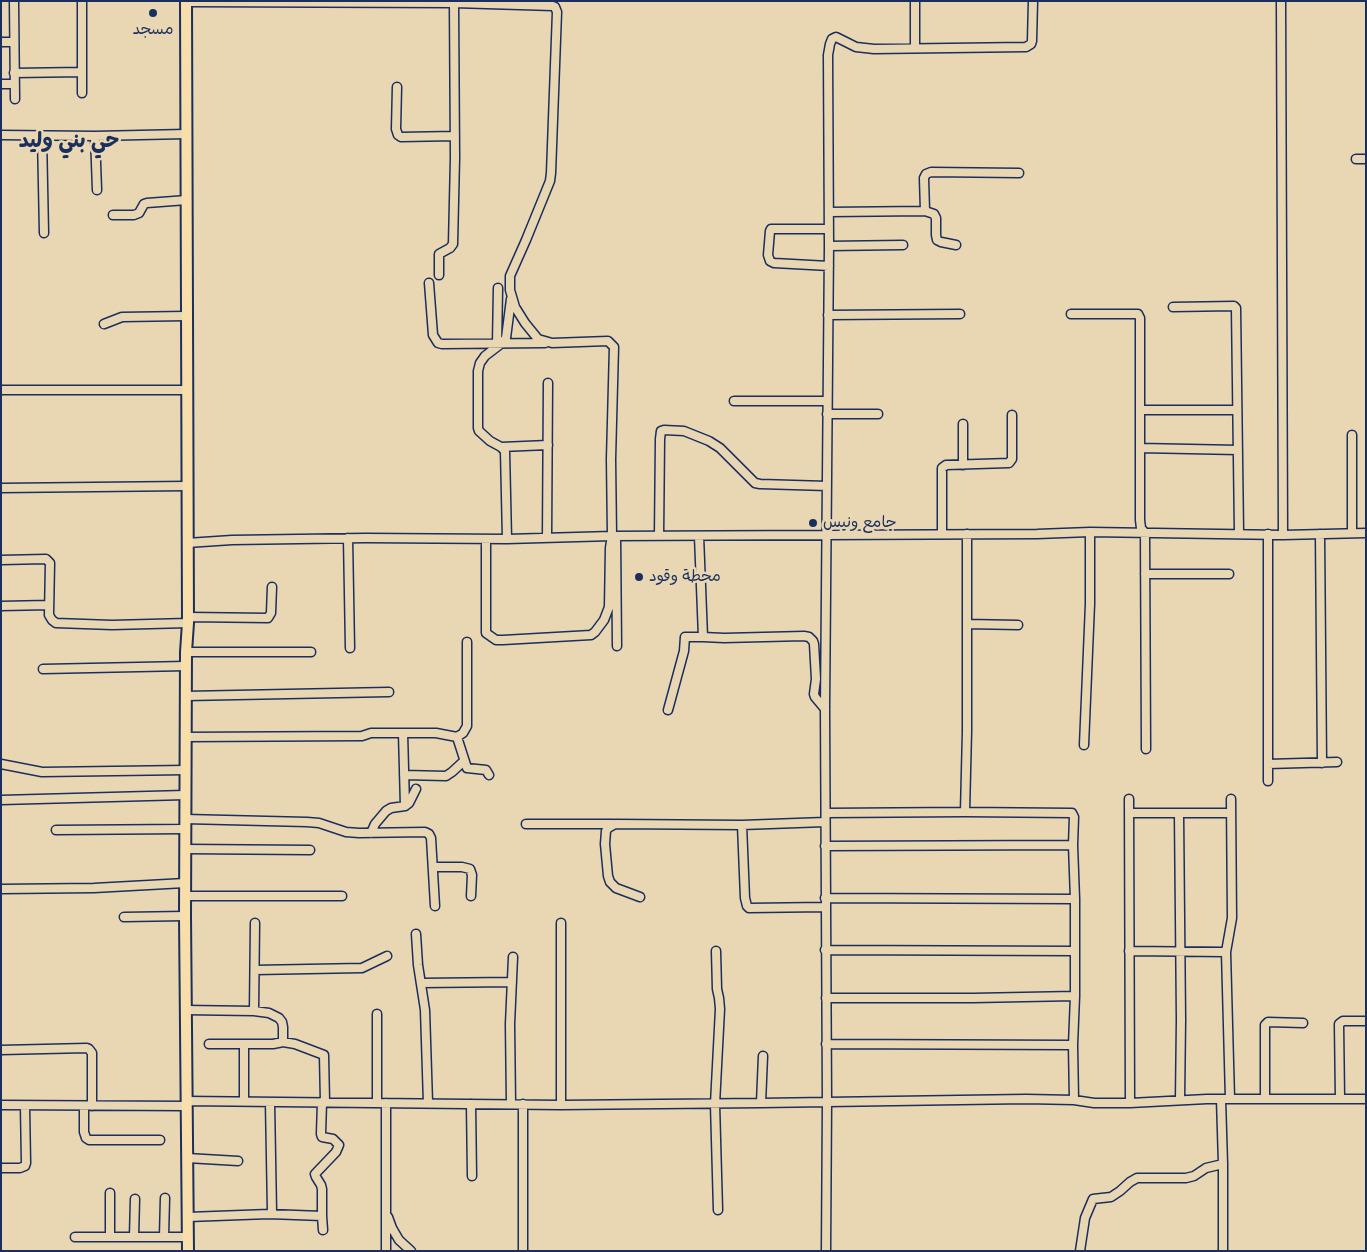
<!DOCTYPE html>
<html>
<head>
<meta charset="utf-8">
<style>
  body { margin:0 }
  #map { position:relative; width:1367px; height:1252px; overflow:hidden; background:#e9d7b4; font-family:Sriracha,sans-serif }
  canvas { display:block }
  .frame { position:absolute; inset:0; border:2px solid #1b2f5e; pointer-events:none }
</style>
</head>
<body>
<div id="map">
<canvas width="1367" height="1252"></canvas>
<div class="frame"></div>
</div>
<script>
const ctx = document.querySelector('canvas').getContext('2d');
ctx.lineJoin = 'round';
function poly(rows) {
  const path = new Path2D();
  for (const r of rows) {
    path.moveTo(r[0], r[1]);
    for (let i = 2; i < r.length; i += 2) path.lineTo(r[i], r[i + 1]);
  }
  return path;
}
function strokePath(path, color, width, dash) {
  ctx.strokeStyle = color;
  ctx.lineWidth = width;
  ctx.lineCap = dash ? 'butt' : 'round';
  ctx.setLineDash(dash || []);
  ctx.stroke(path);
}
function label(font, color, halo, rows, align = 'center') {
  ctx.font = font + ' Sriracha,"Playpen Sans Arabic",sans-serif';
  ctx.lineWidth = 5;
  ctx.setLineDash([]);
  ctx.textBaseline = 'middle';
  ctx.strokeStyle = halo;
  ctx.fillStyle = color;
  for (const [text, x, y, turn = 0] of rows) {
    ctx.save();
    ctx.translate(x, y);
    ctx.rotate((+turn || 0) * Math.PI / 180);
    ctx.textAlign = isNaN(turn) ? turn : align;
    if (halo) ctx.strokeText(text, 0, 0);
    ctx.fillText(text, 0, 0);
    ctx.restore();
  }
}
const minor = poly([
  [14,1,15,99],
  [82,1,82,93],
  [1281,1,1283,535],
  [186,2,454,3,553,6,555,7,557,12,551,173,550,181,526,240,510,276,510,290,515,307,525,323,538,339,552,343,608,341,614,347,611,459,612,536,610,548,609,607,604,620,595,632,591,635,503,640,496,640,486,633,486,539],
  [1,42,14,42],
  [915,48,915,1],
  [14,73,82,72],
  [1,84,14,84],
  [397,87,396,129,398,135,401,137,455,136],
  [1,135,95,136,186,134],
  [42,136,44,233],
  [95,136,97,190],
  [1356,159,1366,159],
  [925,211,934,214,936,218,936,235,937,240,941,242,956,245],
  [829,212,925,211,924,178,926,174,931,172,1019,173],
  [113,215,134,215,139,213,144,204,147,203,187,200],
  [829,246,903,245],
  [829,266,774,263,770,261,768,255,770,231,771,229,829,229],
  [439,275,439,254,450,248,453,244,455,158,454,3],
  [429,283,433,335,438,343,442,344,545,343],
  [1173,307,1234,306,1236,308,1239,533],
  [1071,314,1138,314,1140,318,1140,520,1141,528,1145,533,1146,749],
  [828,315,960,314],
  [104,324,122,317,186,316],
  [497,344,498,288],
  [1,390,186,390],
  [734,401,827,401],
  [1140,410,1237,410],
  [827,414,878,414],
  [1352,435,1352,533],
  [501,447,548,445],
  [1140,448,1238,450],
  [963,465,963,424],
  [1,488,187,486],
  [942,534,942,468,946,465,1009,463,1012,459,1012,415],
  [1268,534,1268,781],
  [1320,534,1322,763],
  [616,536,617,646],
  [659,536,660,439,661,431,664,430,684,431,709,441,720,448,755,483,760,484,827,486],
  [699,536,703,637],
  [348,538,350,648],
  [547,538,548,383],
  [507,539,505,451,501,447,490,441,479,431,478,428,478,371,480,363,485,356,502,343,506,338,511,299],
  [187,543,232,540,365,538,507,539,612,536,1037,534,1090,532,1283,535,1366,533],
  [1,560,46,559,50,563,49,615,52,620,56,623,112,625,188,623],
  [1145,574,1229,574],
  [1,606,49,605],
  [188,617,268,618,271,613,272,587],
  [967,624,1018,625],
  [186,652,311,652],
  [43,669,186,666],
  [186,696,389,692],
  [668,710,684,651,685,637,703,637,724,638,804,636,809,637,813,641,814,644,816,679,814,694,815,697,825,709],
  [403,733,405,806],
  [186,737,362,736,371,733,436,733,457,737,463,733,467,726,467,642],
  [457,737,467,768,486,770,489,775],
  [1084,745,1090,604,1090,532],
  [1,764,42,772,186,770],
  [1268,764,1337,762],
  [404,775,446,776,452,772,464,761],
  [1129,799,1130,1103],
  [1,800,185,795],
  [965,812,967,731,967,534],
  [826,813,965,812,1072,813,1074,817,1073,845,1075,899],
  [1129,813,1231,813],
  [1179,814,1181,1020,1180,1100],
  [185,819,307,822,319,823,346,832,359,833,425,832,429,834,431,838,435,906],
  [526,824,613,824],
  [742,825,745,898,747,906,749,908,825,907],
  [56,830,185,829],
  [371,833,375,824,386,811,391,808,405,806,409,803,416,789],
  [825,846,1073,845],
  [185,849,310,850],
  [433,867,462,867,470,869,472,875,471,896],
  [1,889,94,888,185,883],
  [185,896,342,896],
  [640,897,616,888,610,882,608,876,605,844,606,831,608,828,615,824,742,825,825,822],
  [825,898,1075,899,1075,996,1073,1045,1074,1100],
  [124,917,185,916],
  [416,934,418,965,425,1010,428,1103],
  [825,950,1075,951],
  [716,951,717,989,719,998,720,1009,715,1104,718,1210],
  [1129,951,1226,952],
  [255,970,362,968,387,956],
  [421,983,512,982],
  [826,998,973,998,1075,996],
  [185,1010,254,1011,269,1013,279,1018,282,1022,283,1027,283,1042],
  [254,1011,255,923],
  [209,1044,273,1044,283,1042,295,1044,324,1055,325,1102],
  [244,1044,244,1101],
  [826,1044,1073,1045],
  [1,1050,87,1048,89,1049,92,1053,92,1106],
  [1221,1099,1223,1164,1223,1251],
  [1230,1099,1226,952,1232,918,1231,799],
  [1265,1099,1265,1025,1268,1022,1303,1023],
  [1340,1099,1339,1024,1343,1021,1366,1021],
  [186,1101,561,1105,761,1103,1026,1099,1074,1100,1094,1103,1130,1103,1207,1099,1366,1099],
  [322,1102,321,1134,322,1137,333,1139,339,1145,336,1152,315,1174,316,1177,321,1185,322,1189,322,1216,323,1230],
  [377,1103,377,1014],
  [386,1103,386,1251],
  [761,1103,763,1056],
  [471,1104,472,1176],
  [511,1104,510,1024,513,957],
  [523,1104,523,1251],
  [1,1105,186,1106],
  [561,1105,561,923],
  [84,1106,84,1132,86,1138,89,1140,160,1140],
  [187,1158,238,1161],
  [1,1168,20,1168,25,1166,26,1163,25,1106],
  [269,1214,322,1216],
  [188,1217,269,1214,272,1212,270,1102],
  [388,1217,392,1228,399,1240,411,1251],
  [75,1237,188,1237],
  [110,1237,110,1193],
  [134,1237,135,1199],
  [164,1237,165,1198],
  [826,1251,827,1102,825,709,829,246,828,55,830,44,832,39,836,37,856,47,874,49,1026,47,1031,44,1032,41,1033,1],
  [1080,1251,1085,1218,1093,1199,1111,1197,1120,1191,1130,1182,1137,1178,1186,1178,1194,1176,1206,1168,1223,1164]
]);
const major = poly([
  [186,1,188,623,186,652,185,916,188,1251]
]);
strokePath(minor, '#1b2f5e', 11);
strokePath(major, '#1b2f5e', 14);
strokePath(minor, '#e9d7b4', 8);
strokePath(major, '#f8deab', 10);
for (const [x, y, r, color] of [
  [153,13,5,"#1b2f5e"],
  [813,523,5,"#1b2f5e"],
  [639,577,5,"#1b2f5e"]
]) {
  const dot = new Path2D();
  dot.arc(x, y, r, 0, 2 * Math.PI);
  ctx.fillStyle = color;
  ctx.fill(dot);
  strokePath(dot, '#e9d7b4', 2);
}
label('16px', '#1b2f5e', '#e9d7b4', [
  ["مسجد",153,30,"center"],
  ["جامع ونيس",823,523],
  ["محطة وقود",649,577]
], 'left');
label('bold 21px', '#1b2f5e', '#e9d7b4', [
  ["حي بني وليد",69,142]
]);
</script>
</body>
</html>
